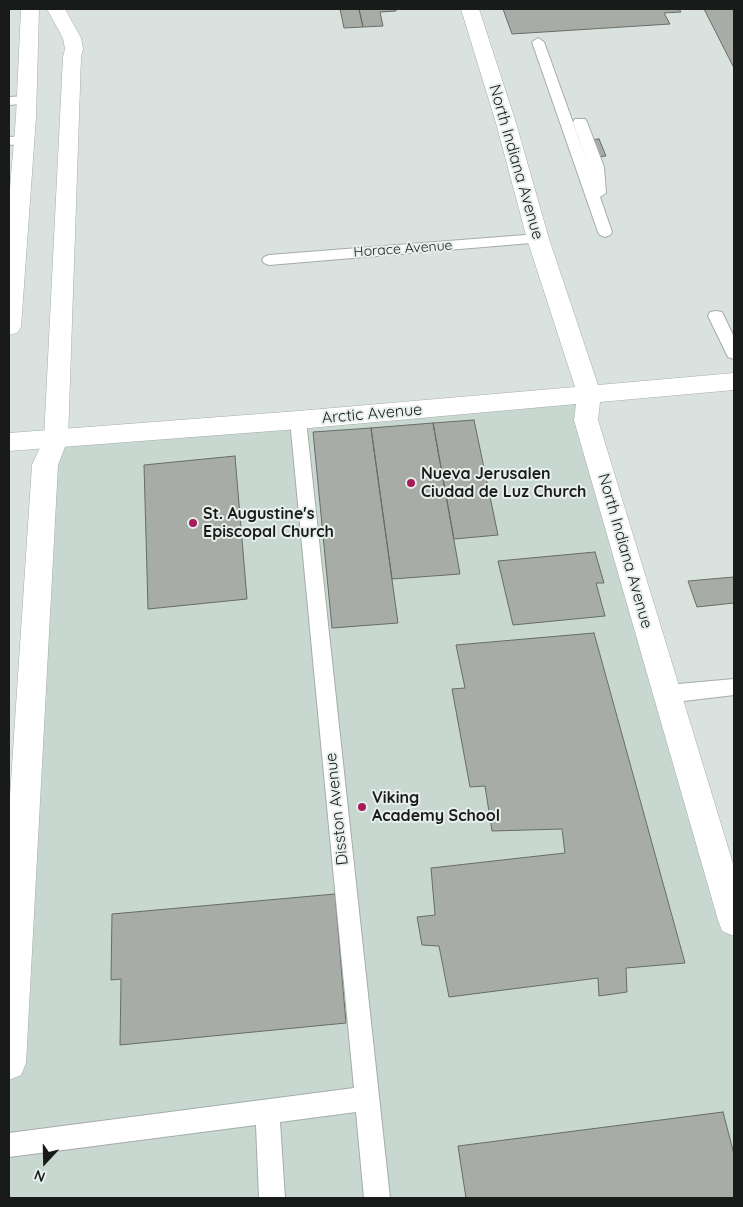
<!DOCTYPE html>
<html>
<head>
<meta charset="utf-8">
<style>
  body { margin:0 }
  #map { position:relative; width:743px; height:1207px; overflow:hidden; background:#dae2df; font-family:Quicksand,sans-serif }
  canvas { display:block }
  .frame { position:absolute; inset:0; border:10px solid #191b1a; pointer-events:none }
  .north { position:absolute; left:20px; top:1137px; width:50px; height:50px; -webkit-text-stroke:4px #e7efec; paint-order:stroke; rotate:201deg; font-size:14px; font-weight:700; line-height:20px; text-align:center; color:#191b1a }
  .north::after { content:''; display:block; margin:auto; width:18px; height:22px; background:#191b1a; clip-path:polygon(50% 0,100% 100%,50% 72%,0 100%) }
</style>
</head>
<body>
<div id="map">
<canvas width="743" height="1207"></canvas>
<div class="frame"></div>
<div class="north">N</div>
</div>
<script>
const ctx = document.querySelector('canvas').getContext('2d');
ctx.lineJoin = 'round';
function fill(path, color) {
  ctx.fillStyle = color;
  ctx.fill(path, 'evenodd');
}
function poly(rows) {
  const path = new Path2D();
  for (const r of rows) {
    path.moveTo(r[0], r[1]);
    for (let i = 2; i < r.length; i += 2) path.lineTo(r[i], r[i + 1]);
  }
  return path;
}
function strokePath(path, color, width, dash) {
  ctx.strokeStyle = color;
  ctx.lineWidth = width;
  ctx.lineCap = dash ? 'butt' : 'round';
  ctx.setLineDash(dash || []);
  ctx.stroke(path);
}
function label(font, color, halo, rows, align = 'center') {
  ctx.font = font + ' Quicksand,sans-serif';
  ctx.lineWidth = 4;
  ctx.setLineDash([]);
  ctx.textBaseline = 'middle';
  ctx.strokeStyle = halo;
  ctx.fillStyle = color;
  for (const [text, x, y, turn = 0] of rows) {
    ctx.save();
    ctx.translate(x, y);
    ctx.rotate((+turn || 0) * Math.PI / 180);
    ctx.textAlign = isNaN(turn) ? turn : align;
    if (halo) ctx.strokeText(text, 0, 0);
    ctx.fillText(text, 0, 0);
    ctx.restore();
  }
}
fill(poly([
  [589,394,667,694,734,920,734,1198,9,1198,9,1063,36,604,56,439]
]), '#c8d8d1');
const building = poly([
  [340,9,359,9,363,27,344,28,340,9],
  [359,9,396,9,396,11,380,12,383,26,363,27,359,9],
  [503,9,679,9,681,12,664,13,670,24,512,34,503,9],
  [704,9,734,9,734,68,704,9],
  [599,139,606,156,575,159,568,142,599,139],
  [474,420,498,535,454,539,433,423,474,420],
  [433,423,460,574,392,579,371,428,433,423],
  [371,428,398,623,332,628,313,432,371,428],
  [235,456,247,599,148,609,144,465,235,456],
  [595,552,604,583,596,583,605,616,513,625,498,561,595,552],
  [734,577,734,603,697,607,688,581,734,577],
  [594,633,685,963,626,968,627,992,599,996,598,978,449,997,439,946,422,945,417,917,435,915,431,868,565,853,562,829,492,831,485,786,470,787,452,689,465,688,456,645,594,633],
  [335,894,346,1023,120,1045,121,979,111,980,112,914,335,894],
  [723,1112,734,1154,734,1198,466,1198,458,1146,723,1112]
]);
fill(building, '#a8aca6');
strokePath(building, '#686c67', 1);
const lane = poly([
  [538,38,544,42,590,170,573,122,575,119,585,119,587,122,604,167,606,193,600,197,612,232,610,235,605,237,600,235,598,232,532,42,538,38],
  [26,96,31,97,33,100,31,103,9,105,9,97,26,96],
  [24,136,31,140,29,143,9,145,9,137,24,136],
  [538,234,543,236,545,239,543,242,269,265,264,263,262,260,264,257,269,255,538,234],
  [716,311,722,312,734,337,734,359,728,357,708,316,710,312,716,311],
  [298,414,304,416,306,420,390,1198,364,1198,356,1112,280,1122,285,1198,259,1198,256,1125,9,1157,9,1133,354,1088,290,420,292,416,298,414],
  [734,679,734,695,667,703,660,700,657,694,660,688,667,685,734,679]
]);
const secondary = poly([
  [461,9,479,9,516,123,549,239,598,385,734,373,734,390,600,402,598,420,734,867,734,936,722,931,718,920,574,420,576,404,298,429,9,451,9,433,298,411,575,387,527,239,496,123,461,9]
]);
const primary = poly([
  [21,9,39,9,36,117,21,327,17,333,9,335,9,200,16,117,21,9],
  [47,9,65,9,81,38,83,49,81,57,68,439,58,465,26,1063,21,1075,9,1080,9,811,32,465,44,439,63,57,65,49,63,38,47,9]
]);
strokePath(lane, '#a5aca9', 2);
strokePath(secondary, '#a5aca9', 1);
strokePath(primary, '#a5aca9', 1);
fill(lane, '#fff');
fill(secondary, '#fff');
fill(primary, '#fff');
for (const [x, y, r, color] of [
  [411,483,5,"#a81c5e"],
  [193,523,5,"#a81c5e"],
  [362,807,5,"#a81c5e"]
]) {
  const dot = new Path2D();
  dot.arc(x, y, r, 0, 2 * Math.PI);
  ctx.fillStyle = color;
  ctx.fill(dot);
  strokePath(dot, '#e7efec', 2);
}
label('14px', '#191b1a', '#e7efec', [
  ["Horace Avenue",403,249,-4]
]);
label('16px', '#191b1a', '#e7efec', [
  ["North Indiana Avenue",516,162,74],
  ["Arctic Avenue",372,414,-5],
  ["North Indiana Avenue",625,551,74],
  ["Disston Avenue",337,809,-96]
]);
label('bold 16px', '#191b1a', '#e7efec', [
  ["Nueva Jerusalen",421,474],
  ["Ciudad de Luz Church",421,492],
  ["St. Augustine's",203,514],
  ["Episcopal Church",203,532],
  ["Viking",372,798],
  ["Academy School",372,816]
], 'left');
</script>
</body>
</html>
